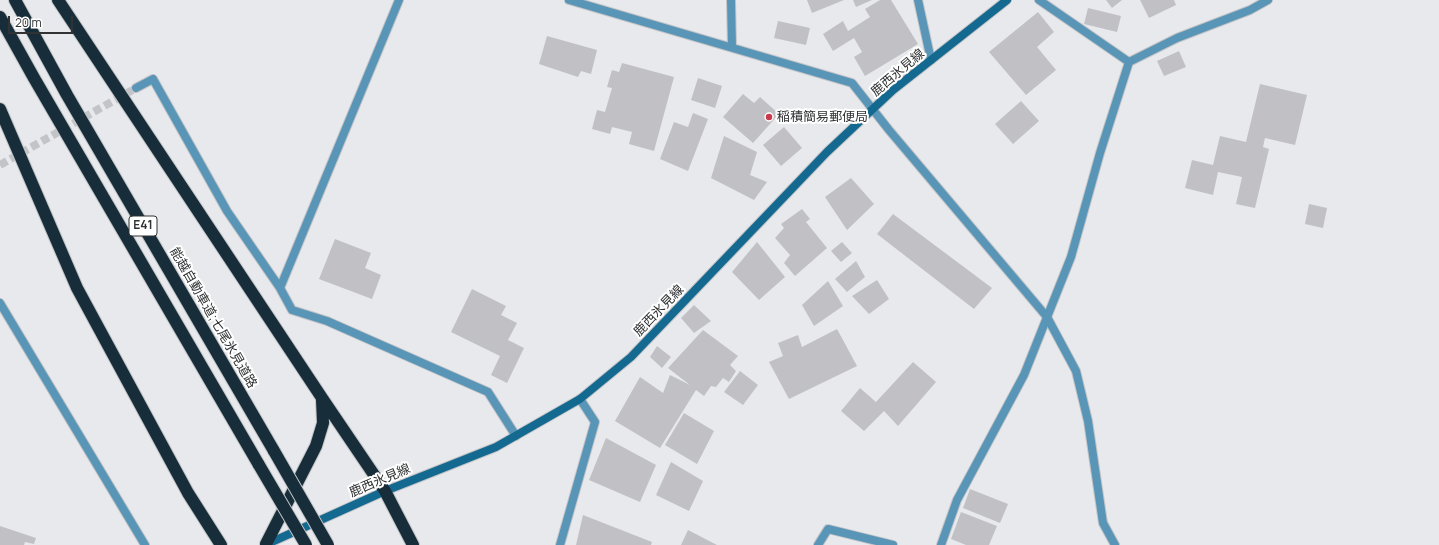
<!DOCTYPE html>
<html>
<head>
<meta charset="utf-8">
<style>
  body { margin:0 }
  #map { position:relative; width:1439px; height:545px; overflow:hidden; background:#e7e9ec; font-family:Manrope,sans-serif }
  canvas { display:block }
  .scale { position:absolute; left:8px; top:16px; width:65px; height:18px; box-sizing:border-box; border:2px solid #313233; border-top:0; padding-left:5px; font-size:12px; line-height:14px; white-space:nowrap; color:#313233; -webkit-text-stroke:3px #fff; paint-order:stroke }
</style>
</head>
<body>
<div id="map">
<canvas width="1439" height="545"></canvas>
<div class="scale">20 m</div>
</div>
<script>
const ctx = document.querySelector('canvas').getContext('2d');
ctx.lineJoin = 'round';
function fill(path, color) {
  ctx.fillStyle = color;
  ctx.fill(path, 'evenodd');
}
function poly(rows) {
  const path = new Path2D();
  for (const r of rows) {
    path.moveTo(r[0], r[1]);
    for (let i = 2; i < r.length; i += 2) path.lineTo(r[i], r[i + 1]);
  }
  return path;
}
function strokePath(path, color, width, dash) {
  ctx.strokeStyle = color;
  ctx.lineWidth = width;
  ctx.lineCap = dash ? 'butt' : 'round';
  ctx.setLineDash(dash || []);
  ctx.stroke(path);
}
function label(font, color, halo, rows, align = 'center') {
  ctx.font = font + ' Manrope,"Noto Sans JP",sans-serif';
  ctx.lineWidth = 4;
  ctx.setLineDash([]);
  ctx.textBaseline = 'middle';
  ctx.strokeStyle = halo;
  ctx.fillStyle = color;
  for (const [text, x, y, turn = 0] of rows) {
    ctx.save();
    ctx.translate(x, y);
    ctx.rotate((+turn || 0) * Math.PI / 180);
    ctx.textAlign = isNaN(turn) ? turn : align;
    if (halo) ctx.strokeText(text, 0, 0);
    ctx.fillText(text, 0, 0);
    ctx.restore();
  }
}
fill(poly([
  [807,0,844,0,812,13],
  [853,0,872,0,856,7],
  [880,0,891,0,918,44,865,76,854,57,862,52,854,38,833,51,823,34,843,21,848,31,870,17,865,9],
  [1106,0,1122,0,1112,8],
  [1140,0,1174,0,1176,5,1149,18],
  [1088,8,1121,16,1117,32,1084,24],
  [1038,12,1054,32,1037,47,1056,70,1026,95,989,52],
  [778,21,810,28,806,45,774,38],
  [547,36,597,50,591,74,581,71,578,77,539,64],
  [1179,51,1186,67,1164,76,1157,61],
  [622,63,674,77,654,151,629,144,632,132,612,127,610,134,592,129,597,110,605,112,612,88,607,87,612,70,619,72],
  [698,78,722,86,715,108,691,100],
  [1260,84,1307,95,1295,145,1265,138,1263,147,1269,149,1255,208,1236,204,1242,177,1218,172,1213,195,1185,188,1192,160,1213,165,1220,136,1246,142],
  [743,94,754,103,760,97,779,114,753,143,723,117],
  [1021,101,1039,121,1013,144,995,124],
  [693,113,708,119,688,171,660,159,674,122,688,127],
  [784,127,802,148,781,166,763,145],
  [724,136,757,152,750,175,767,182,754,200,711,178],
  [851,178,874,204,847,230,825,197],
  [1309,204,1327,208,1323,228,1305,224],
  [802,209,810,219,806,222,827,248,795,276,784,263,790,255,775,238,784,228,781,224],
  [893,214,992,288,974,309,877,234],
  [335,239,371,253,365,268,381,275,372,299,319,279],
  [757,242,785,277,759,300,732,272],
  [842,242,852,253,841,262,831,251],
  [856,261,865,277,847,292,835,279],
  [877,280,889,299,869,314,852,296],
  [828,281,843,306,814,326,802,305],
  [472,289,506,306,501,315,517,323,508,340,524,348,507,383,491,375,500,356,451,332],
  [694,305,711,321,694,333,681,318],
  [837,329,857,366,789,399,769,362,783,356,778,343,798,335,802,347],
  [703,330,738,356,730,365,736,371,729,382,723,378,716,387,711,386,704,396,696,390,660,448,615,421,640,377,663,393,670,375,690,385,668,368],
  [657,346,671,357,662,368,650,357],
  [913,362,936,382,898,426,884,411,864,431,841,411,860,388,876,402],
  [740,371,758,385,743,405,724,392],
  [684,413,714,431,697,464,665,445],
  [606,438,656,465,640,502,589,480],
  [671,462,703,481,689,511,656,495],
  [970,489,1008,504,1000,523,963,508],
  [961,512,997,526,989,545,966,545,951,539],
  [583,515,652,542,651,545,576,545],
  [0,526,36,538,34,544,25,542,24,545,0,545],
  [688,530,717,545,681,545]
]), '#c1c1c5');
strokePath(poly([
  [0,165,136,88]
]), '#c3c4c7', 8, [8, 4]);
const minor = poly([
  [731,0,732,47],
  [918,0,931,60],
  [1039,0,1129,62],
  [136,88,153,79,227,211,280,288,399,0],
  [280,288,292,310,327,321,488,392,516,436],
  [0,303,145,545],
  [560,545,595,422,580,399],
  [818,545,828,529,893,545],
  [941,545,957,500,1024,375,1071,257,1100,153,1129,62,1177,38,1250,10,1268,0]
]);
const tertiary = poly([
  [569,0,852,83,889,130,1047,317,1076,371,1088,421,1103,523,1115,545]
]);
const secondary = poly([
  [265,545,385,491,496,447,580,399,631,357,827,152,893,90,1007,0]
]);
const motorway = poly([
  [15,0,67,95,274,451],
  [58,0,322,398,385,491,413,545],
  [0,17,34,78,259,465],
  [0,109,77,288,188,493,221,545],
  [266,544,316,446,323,423,322,400]
]);
strokePath(minor, '#c3c4c7', 10);
strokePath(tertiary, '#c3c4c7', 10);
strokePath(secondary, '#c3c4c7', 10);
strokePath(motorway, '#c3c4c7', 14);
strokePath(minor, '#5995b6', 8);
strokePath(tertiary, '#5995b6', 8);
strokePath(secondary, '#146990', 8);
strokePath(motorway, '#172d39', 12);
const motorwayBridge = poly([
  [274,451,328,545],
  [259,465,306,545]
]);
strokePath(motorwayBridge, '#c3c4c7', 14, []);
strokePath(motorwayBridge, '#172d39', 12);
for (const [x, y, r, color] of [
  [769,117,4,"#ca3a4d"]
]) {
  const dot = new Path2D();
  dot.arc(x, y, r, 0, 2 * Math.PI);
  ctx.fillStyle = color;
  ctx.fill(dot);
  strokePath(dot, '#fff', 1.5);
}
for (const [x, y, w] of [
  [143,226,28]
]) {
  const box = new Path2D();
  box.roundRect(x - w / 2, y - 10, w, 20, 3);
  ctx.fillStyle = '#fff';
  ctx.fill(box);
  strokePath(box, '#313233', 1);
}
label('bold 12px', '#313233', null, [
  ["E41",143,226]
]);
label('13px', '#313233', '#fff', [
  ["鹿西氷見線",898,73,-40],
  ["鹿西氷見線",659,311,-46],
  ["能越自動車道;七尾氷見道路",213,318,60],
  ["鹿西氷見線",380,481,-23]
]);
label('13px', '#313233', '#fff', [
  ["稲積簡易郵便局",777,117]
], 'left');
</script>
</body>
</html>
